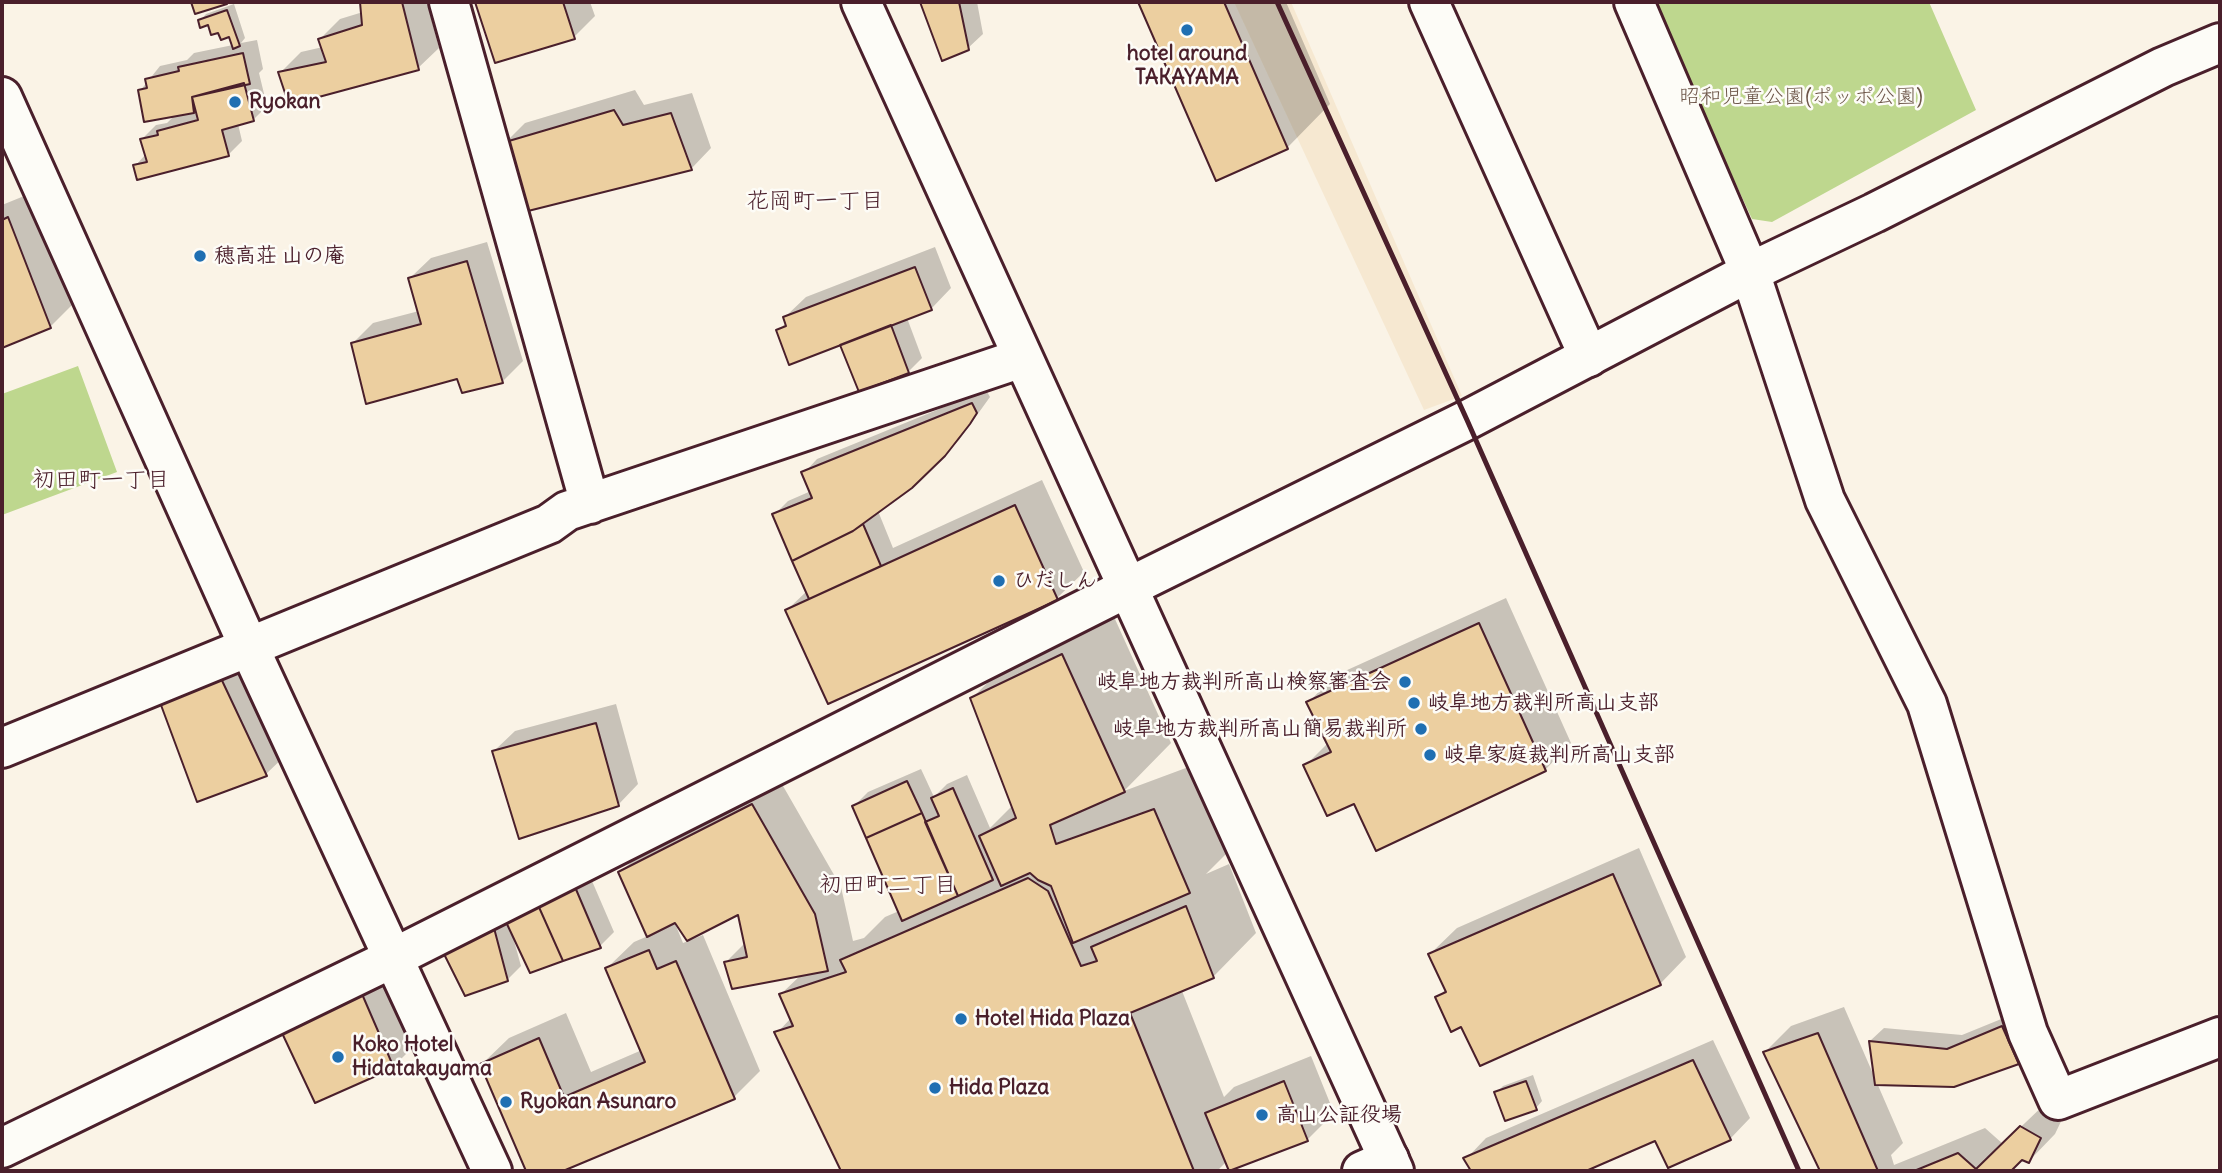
<!DOCTYPE html>
<html>
<head>
<meta charset="utf-8">
<style>
  body { margin:0 }
  #map { position:relative; width:2222px; height:1173px; overflow:hidden; background:#faf3e6; font-family:Delius,sans-serif }
  canvas { display:block }
  .frame { position:absolute; inset:0; border:4px solid #4a1f2b; pointer-events:none }
</style>
</head>
<body>
<div id="map">
<canvas width="2222" height="1173"></canvas>
<div class="frame"></div>
</div>
<script>
const ctx = document.querySelector('canvas').getContext('2d');
ctx.lineJoin = 'round';
function fill(path, color) {
  ctx.fillStyle = color;
  ctx.fill(path, 'evenodd');
}
function poly(rows) {
  const path = new Path2D();
  for (const r of rows) {
    path.moveTo(r[0], r[1]);
    for (let i = 2; i < r.length; i += 2) path.lineTo(r[i], r[i + 1]);
  }
  return path;
}
function strokePath(path, color, width, dash) {
  ctx.strokeStyle = color;
  ctx.lineWidth = width;
  ctx.lineCap = dash ? 'butt' : 'round';
  ctx.setLineDash(dash || []);
  ctx.stroke(path);
}
function label(font, color, halo, rows, align = 'center') {
  ctx.font = font + ' Delius,"Klee One",sans-serif';
  ctx.lineWidth = 5;
  ctx.setLineDash([]);
  ctx.textBaseline = 'middle';
  ctx.strokeStyle = halo;
  ctx.fillStyle = color;
  for (const [text, x, y, turn = 0] of rows) {
    ctx.save();
    ctx.translate(x, y);
    ctx.rotate((+turn || 0) * Math.PI / 180);
    ctx.textAlign = isNaN(turn) ? turn : align;
    if (halo) ctx.strokeText(text, 0, 0);
    ctx.fillText(text, 0, 0);
    ctx.restore();
  }
}
fill(poly([
  [1234,2,1291,2,1462,396,1424,410]
]), '#f6e8d1');
fill(poly([
  [1652,2,1929,2,1976,110,1772,222,1752,219],
  [78,366,117,472,2,515,2,394]
]), '#bed78e');
fill(poly([
  [362,2,427,2,439,48,418,68,280,73,301,52,323,47,320,39,340,19,363,12],
  [477,2,590,2,595,16,574,37,496,61],
  [922,2,977,2,983,34,968,48,943,58],
  [1139,2,1286,2,1330,104,1287,148,1217,178],
  [234,4,245,38,241,43,257,40,263,69,259,73,267,106,253,120,238,124,242,141,228,155,135,166,146,154,142,139,156,125,167,123,176,114,140,91,160,66,187,60,194,53,233,45,230,35,209,23,200,21,206,14],
  [635,90,644,105,692,93,711,148,691,169,504,144,525,123],
  [34,192,77,300,50,327,2,346,2,205],
  [487,242,523,361,502,382,458,377,352,344,373,323,419,311,410,278,431,258],
  [935,247,951,288,931,309,907,318,922,358,908,372,842,343,778,331,787,322,785,317,806,297],
  [986,390,990,397,959,440,911,486,878,511,893,548,1042,480,1084,572,1057,598,829,702,787,610,807,591,774,515,788,501,811,491,804,473,817,459],
  [1506,598,1571,743,1545,770,1355,802,1306,765,1328,743,1308,703,1334,676],
  [1110,608,1171,743,1124,791,1202,762,1236,844,1206,874,1229,864,1256,933,1213,977,1182,991,1224,1097,1234,1087,1311,1056,1334,1113,1307,1140,1227,1161,1217,1171,843,1171,777,1033,791,1018,781,994,802,974,726,962,746,942,740,913,674,921,683,943,703,935,760,1071,734,1097,559,1171,528,1171,482,1064,509,1038,566,1013,591,1072,642,1050,607,968,634,942,648,936,620,873,647,846,779,779,841,887,853,941,864,938,885,917,899,911,854,806,868,792,921,769,934,797,947,784,967,775,990,828,1013,805,972,698,1020,651],
  [239,652,287,754,266,774,198,800,160,697],
  [616,704,638,784,618,805,494,751,515,731],
  [1639,848,1686,957,1660,984,1462,1024,1437,998,1446,989,1430,954,1457,928],
  [589,874,614,932,600,946,513,937,521,966,507,980,446,954,460,940],
  [398,959,429,1031,393,1067,284,1033],
  [1844,1007,1874,1076,1870,1041,1884,1028,1962,1035,2016,1013,2032,1049,2018,1063,1877,1083,1903,1143,1891,1155,1894,1165,1985,1128,2003,1144,2048,1101,2066,1111,2055,1134,2029,1161,2022,1158,2012,1169,2013,1171,1822,1171,1765,1052,1791,1026],
  [1713,1040,1750,1118,1730,1139,1656,1139,1593,1166,1595,1171,1473,1171,1466,1159,1486,1138],
  [1533,1075,1542,1101,1536,1108,1496,1093,1503,1086]
]), '#0003');
const building = poly([
  [191,2,226,2,227,4,195,14,191,2],
  [360,2,402,2,419,70,289,105,278,72,326,62,318,39,362,25,360,2],
  [475,2,563,2,575,39,495,63,475,2],
  [920,2,959,2,969,50,942,61,920,2],
  [1138,2,1224,2,1288,149,1216,181,1138,2],
  [227,10,240,46,233,49,229,37,221,40,218,33,211,35,208,25,200,28,198,20,227,10],
  [243,53,250,84,192,97,194,113,144,122,138,90,147,88,145,79,179,71,178,67,243,53],
  [244,83,254,121,222,130,229,156,137,180,133,165,147,162,140,139,158,135,157,131,198,120,192,97,244,83],
  [614,110,623,125,671,113,692,170,524,212,502,143,614,110],
  [8,217,51,328,2,348,2,220,8,217],
  [467,261,503,383,462,393,457,379,366,404,351,343,421,324,408,278,467,261],
  [915,267,932,310,789,365,776,330,786,326,783,317,915,267],
  [891,325,909,373,859,392,840,345,891,325],
  [972,403,977,413,970,424,945,456,912,488,853,531,792,561,772,514,812,498,801,472,972,403],
  [1015,505,1058,600,828,704,785,610,1015,505],
  [863,524,881,566,809,599,792,561,853,531,863,524],
  [1479,623,1546,771,1376,851,1354,804,1327,816,1303,765,1331,752,1306,702,1479,623],
  [1062,654,1125,792,1050,825,1056,844,1154,809,1190,893,1073,943,1051,886,1038,880,1030,873,1001,886,979,836,1016,818,970,698,1062,654],
  [218,672,267,776,197,802,158,697,218,672],
  [596,723,619,806,519,839,492,751,596,723],
  [907,781,922,813,866,838,852,806,907,781],
  [953,788,993,880,958,896,925,822,939,816,931,798,953,788],
  [752,804,815,914,828,971,732,989,724,962,747,957,738,915,687,941,675,923,647,937,618,872,752,804],
  [922,813,958,896,902,921,866,838,922,813],
  [1613,874,1661,985,1480,1066,1461,1027,1451,1032,1435,997,1446,992,1428,954,1613,874],
  [1028,878,1048,891,1081,966,1097,961,1091,947,1186,906,1214,978,1130,1013,1194,1171,841,1171,774,1032,793,1026,779,994,846,972,840,960,1028,878],
  [575,887,601,948,563,961,538,905,575,887],
  [538,905,563,961,530,973,506,922,538,905],
  [494,928,508,981,465,996,444,954,494,928],
  [649,950,657,969,676,961,735,1099,563,1171,526,1171,480,1064,539,1038,564,1097,645,1062,605,968,649,950],
  [362,994,394,1068,315,1103,282,1033,362,994],
  [2002,1026,2019,1064,1954,1087,1875,1085,1869,1041,1947,1049,2002,1026],
  [1818,1033,1878,1171,1820,1171,1763,1052,1818,1033],
  [1693,1060,1731,1140,1668,1168,1655,1141,1586,1171,1471,1171,1463,1158,1693,1060],
  [1284,1081,1308,1141,1229,1171,1205,1113,1284,1081],
  [1526,1081,1537,1110,1505,1121,1494,1092,1526,1081],
  [2020,1126,2041,1138,2029,1163,2022,1160,2011,1171,1914,1171,1958,1153,1976,1169,2020,1126]
]);
fill(building, '#eccfa0');
strokePath(building, '#4a1f2b', 2);
const minor = poly([
  [449,2,590,504],
  [1429,2,1589,357],
  [1634,2,1750,272,1825,500,1927,704,2028,1033,2058,1100,2220,1037],
  [2,748,549,524,567,511,1022,358],
  [2,1148,393,958,1127,588],
  [1362,1171,1389,1159]
]);
const tertiary = poly([
  [861,2,1394,1171],
  [2,97,249,647,492,1171],
  [1127,588,1467,420,1750,272,1874,213,2163,67,2220,43]
]);
strokePath(minor, '#4a1f2b', 44);
strokePath(tertiary, '#4a1f2b', 44);
strokePath(minor, '#fdfcf7', 38);
strokePath(tertiary, '#fdfcf7', 38);
strokePath(poly([
  [1277,2,1467,420,1799,1171]
]), '#4a1f2b', 5);
for (const [x, y, r, color] of [
  [1187,30,7,"#1f6fb2"],
  [235,102,7,"#1f6fb2"],
  [200,256,7,"#1f6fb2"],
  [999,581,7,"#1f6fb2"],
  [1405,682,7,"#1f6fb2"],
  [1414,703,7,"#1f6fb2"],
  [1421,729,7,"#1f6fb2"],
  [1430,755,7,"#1f6fb2"],
  [961,1019,7,"#1f6fb2"],
  [338,1057,7,"#1f6fb2"],
  [935,1088,7,"#1f6fb2"],
  [506,1102,7,"#1f6fb2"],
  [1262,1115,7,"#1f6fb2"]
]) {
  const dot = new Path2D();
  dot.arc(x, y, r, 0, 2 * Math.PI);
  ctx.fillStyle = color;
  ctx.fill(dot);
  strokePath(dot, '#fdfcf7', 2.5);
}
label('bold 21px', '#4a1f2b', '#fdfcf7', [
  ["hotel around",1187,54,"center"],
  ["TAKAYAMA",1187,78,"center"],
  ["Ryokan",249,102],
  ["穂高荘 山の庵",214,256],
  ["ひだしん",1013,581],
  ["岐阜地方裁判所高山検察審査会",1391,682,"right"],
  ["岐阜地方裁判所高山支部",1428,703],
  ["岐阜地方裁判所高山簡易裁判所",1407,729,"right"],
  ["岐阜家庭裁判所高山支部",1444,755],
  ["Hotel Hida Plaza",975,1019],
  ["Koko Hotel",352,1045],
  ["Hidatakayama",352,1069],
  ["Hida Plaza",949,1088],
  ["Ryokan Asunaro",520,1102],
  ["高山公証役場",1276,1115]
], 'left');
label('21px', '#6d5649', '#fdfcf7', [
  ["昭和児童公園(ポッポ公園)",1801,97]
]);
label('23px', '#4a1f2b', '#fdfcf7', [
  ["花岡町一丁目",815,201],
  ["初田町一丁目",101,480],
  ["初田町二丁目",888,885]
]);
</script>
</body>
</html>
